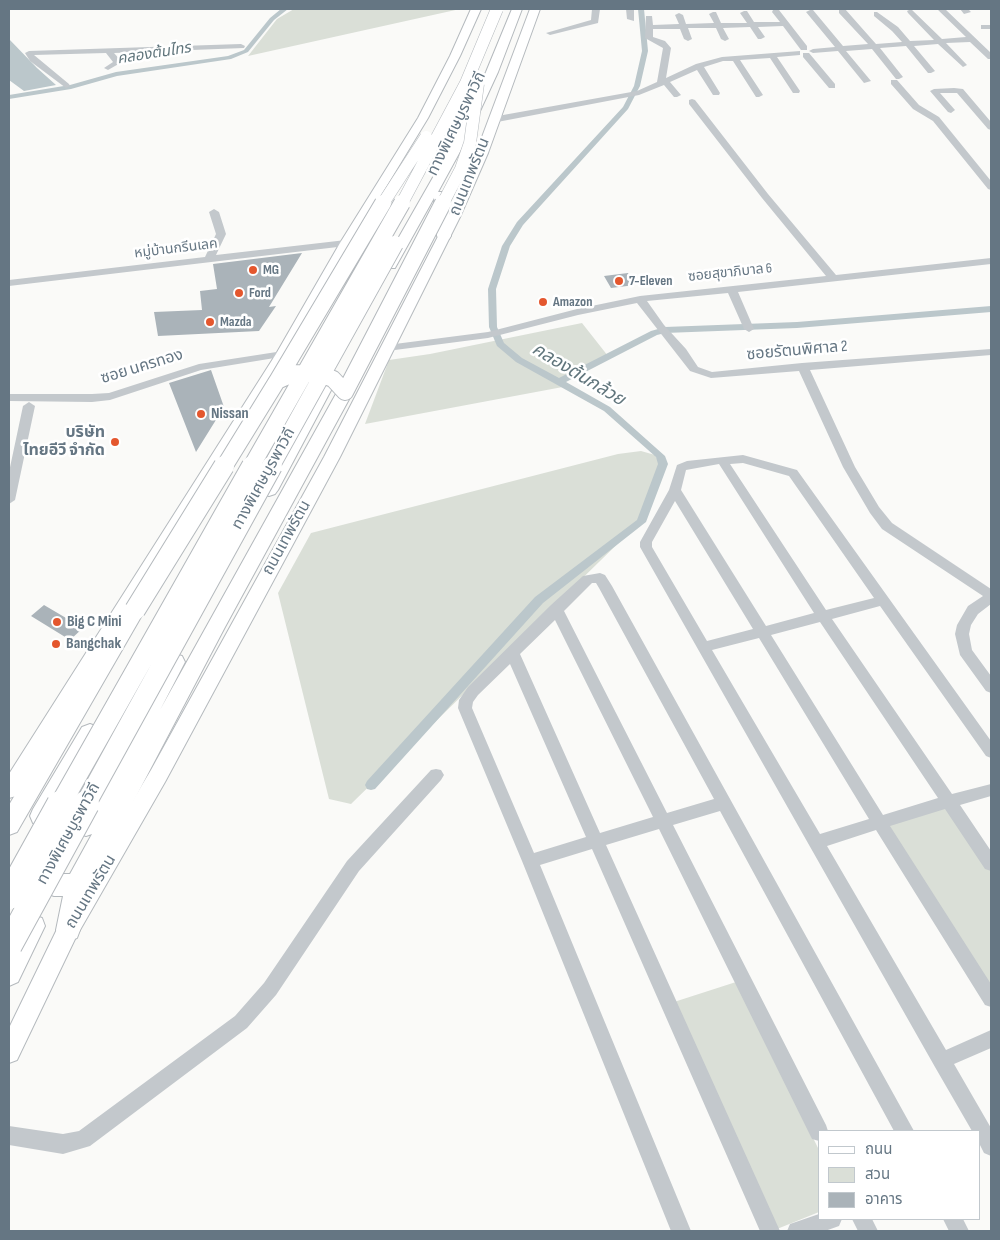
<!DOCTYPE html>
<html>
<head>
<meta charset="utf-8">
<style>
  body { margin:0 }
  #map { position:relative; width:1000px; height:1240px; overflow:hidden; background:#fafaf8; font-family:"Sofia Sans Condensed","Noto Sans Thai",sans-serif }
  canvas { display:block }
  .frame { position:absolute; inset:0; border:10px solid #657683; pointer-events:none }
  .legend { position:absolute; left:818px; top:1130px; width:162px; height:90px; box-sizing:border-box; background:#fff; border:1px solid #c1c8cd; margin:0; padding:6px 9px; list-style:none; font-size:15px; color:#657683 }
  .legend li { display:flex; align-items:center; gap:10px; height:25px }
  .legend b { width:25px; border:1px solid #c1c8cd }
</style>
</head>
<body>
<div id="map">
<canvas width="1000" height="1240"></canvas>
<div class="frame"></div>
<ul class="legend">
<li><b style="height:6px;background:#fff"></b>ถนน</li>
<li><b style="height:14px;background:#dadfd7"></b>สวน</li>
<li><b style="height:14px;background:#aab3b9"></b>อาคาร</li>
</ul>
</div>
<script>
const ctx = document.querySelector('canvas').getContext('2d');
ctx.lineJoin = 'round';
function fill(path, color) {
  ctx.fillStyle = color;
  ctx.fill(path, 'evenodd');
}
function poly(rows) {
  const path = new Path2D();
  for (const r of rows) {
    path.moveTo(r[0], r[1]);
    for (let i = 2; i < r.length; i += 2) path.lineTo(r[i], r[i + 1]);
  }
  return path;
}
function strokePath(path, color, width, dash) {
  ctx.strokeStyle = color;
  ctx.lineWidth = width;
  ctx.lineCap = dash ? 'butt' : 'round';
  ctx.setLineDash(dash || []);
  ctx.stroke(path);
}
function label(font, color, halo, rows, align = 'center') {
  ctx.font = font + ' "Sofia Sans Condensed","Noto Sans Thai",sans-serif';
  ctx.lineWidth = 5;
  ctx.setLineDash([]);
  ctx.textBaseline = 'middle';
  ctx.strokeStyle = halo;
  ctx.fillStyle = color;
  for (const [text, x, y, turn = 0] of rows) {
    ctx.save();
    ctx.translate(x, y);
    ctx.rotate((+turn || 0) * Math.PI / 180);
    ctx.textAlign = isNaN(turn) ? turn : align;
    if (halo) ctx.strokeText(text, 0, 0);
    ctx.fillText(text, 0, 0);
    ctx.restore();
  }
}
fill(poly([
  [294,9,460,9,248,56,277,19],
  [582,323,608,356,565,380,568,386,365,424,389,360,430,354],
  [641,451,655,455,662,467,641,521,351,804,329,799,278,593,311,533,618,454],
  [947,802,991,865,991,996,881,823],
  [736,982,819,1150,819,1212,777,1229,674,1002]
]), '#dadfd7');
fill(poly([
  [9,39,37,68,56,85,24,91,9,80]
]), '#bbc7cb');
fill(poly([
  [281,9,288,9,274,20,248,52,231,59,117,76,71,89,9,99,9,95,70,85,116,72,228,56,244,50,270,18,281,9],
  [638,9,644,9,648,51,640,86,628,109,523,225,510,246,496,289,497,327,504,343,522,358,559,378,651,331,665,327,797,322,991,306,991,312,797,328,665,333,657,335,566,382,610,407,665,456,668,464,646,522,543,603,375,789,371,790,367,789,365,785,367,781,535,597,637,520,658,464,656,457,604,411,516,362,497,346,489,327,488,289,502,246,517,222,623,107,634,86,642,51,638,9]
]), '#bbc7cb');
fill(poly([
  [302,253,269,307,276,306,259,331,158,336,154,312,202,310,200,291,217,289,213,264],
  [628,273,635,285,611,288,604,276],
  [211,370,224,407,196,452,169,383],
  [44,605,83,628,70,640,31,616]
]), '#aab3b9');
const major = poly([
  [471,9,481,9,460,56,428,118,352,243,290,354,16,796,9,798,9,774,276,354,340,243,418,118,450,56,471,9],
  [530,9,540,9,488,153,460,217,340,457,165,782,76,937,17,1060,9,1063,9,1028,60,923,151,770,324,457,448,217,476,153,530,9]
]);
const highway = poly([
  [512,9,522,9,498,72,468,137,438,192,446,192,448,195,451,236,449,239,444,240,439,239,437,236,434,198,395,268,385,268,383,265,456,137,486,72,512,9],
  [329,374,335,375,337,379,278,490,275,494,269,496,263,494,260,490,321,379,323,375,329,374],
  [345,387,351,388,353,392,225,627,89,886,80,930,77,938,68,941,59,938,56,930,63,896,54,896,46,893,42,885,46,877,54,874,70,874,92,834,86,836,78,833,74,826,168,656,175,654,182,656,185,662,160,710,337,392,339,388,345,387],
  [135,603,142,605,145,610,17,832,9,835,9,805,128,605,135,603],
  [90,724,98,727,101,733,98,739,49,823,41,826,33,823,30,816,33,809,82,727,90,724],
  [33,915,42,918,45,926,18,982,9,986,9,949,24,918,33,915]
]);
strokePath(major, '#b5babe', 2);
strokePath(highway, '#b4b9bd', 2);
fill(poly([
  [592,9,600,9,598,23,550,35,546,33,591,20,592,9],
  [626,9,634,9,634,21,627,19,626,9],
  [839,9,845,9,876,44,902,42,892,31,874,16,874,12,877,12,898,27,910,41,934,40,908,13,907,11,911,9,942,39,966,37,937,9,945,9,991,53,991,59,988,59,970,42,946,43,967,65,963,67,938,44,914,46,935,71,931,73,928,73,906,46,880,48,903,77,899,79,896,79,872,49,846,51,871,81,864,83,838,51,813,53,809,51,813,49,835,47,806,12,810,10,813,10,843,46,868,44,839,13,839,9],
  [960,9,968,9,971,12,964,14,960,9],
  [773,10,779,10,807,46,807,50,801,50,783,26,758,27,765,37,761,39,758,39,750,27,723,28,729,39,725,41,721,39,716,28,688,28,692,39,688,41,684,39,680,29,653,29,653,37,665,41,671,48,666,78,696,64,722,57,800,51,800,55,777,57,800,91,799,93,793,93,770,58,740,60,763,95,759,97,756,97,733,61,723,61,704,67,720,93,719,95,713,95,697,70,670,82,681,95,677,97,674,97,664,85,639,95,492,123,488,120,492,117,637,91,657,82,663,48,645,38,646,16,652,16,653,25,679,24,675,15,679,13,683,15,686,24,714,23,709,14,713,12,716,12,721,23,747,23,740,13,744,11,747,11,754,22,780,22,772,12,773,10],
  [981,25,991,25,991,29,981,29,981,25],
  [241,44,245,46,244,48,114,53,122,62,108,70,104,68,113,62,106,53,34,55,69,84,70,86,66,88,30,61,25,53,29,51,241,44],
  [803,53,809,53,835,84,835,88,829,88,803,57,803,53],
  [891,80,897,80,919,105,939,117,991,181,991,190,988,189,933,121,913,109,891,84,891,80],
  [954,88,963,89,991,122,991,130,988,129,957,93,940,93,955,110,951,113,948,112,930,91,934,89,954,88],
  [692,99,695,100,768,194,836,275,991,258,991,264,738,292,754,329,749,332,744,329,728,293,647,301,664,325,686,349,698,367,712,372,802,363,991,349,991,355,810,370,855,467,879,507,892,523,991,589,991,604,978,614,971,625,969,634,972,650,991,676,991,693,986,691,960,655,955,634,957,625,968,606,983,596,882,529,870,513,843,467,799,371,711,378,690,371,637,303,578,315,488,338,387,351,382,348,387,345,488,332,577,309,640,296,826,276,762,198,689,104,689,100,692,99],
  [214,209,219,212,226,234,216,255,346,240,351,243,346,246,9,286,9,280,205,257,216,234,209,212,214,209],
  [283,351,287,352,288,354,287,356,201,370,110,400,92,402,9,401,9,394,92,394,109,393,199,364,283,351],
  [29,402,35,406,15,500,9,504,9,472,23,406,29,402],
  [743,455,797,470,991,741,991,758,986,756,880,606,832,619,952,794,991,784,991,796,960,805,991,851,991,871,985,869,945,809,890,826,991,984,991,1007,985,1005,876,830,827,846,946,1050,991,1030,991,1048,954,1064,991,1128,991,1156,984,1153,979,1143,979,1131,972,1131,935,1067,640,547,640,542,669,490,677,465,687,461,743,455],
  [743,463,789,476,874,598,826,610,730,464,743,463],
  [719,464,814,613,766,626,681,490,686,470,719,464],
  [675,501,753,629,707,641,652,547,652,542,675,501],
  [820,622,938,798,883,815,771,635,820,622],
  [759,638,869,819,820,834,712,650,759,638],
  [600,573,605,575,612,586,914,1131,894,1131,720,811,673,825,826,1125,828,1131,819,1131,819,1141,812,1139,659,829,606,845,780,1231,760,1231,592,849,540,865,691,1231,671,1231,522,861,458,708,459,700,468,687,551,605,583,576,600,573],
  [592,583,596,583,599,588,714,799,667,813,564,611,592,583],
  [555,620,653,817,600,833,520,654,555,620],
  [510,664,586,837,534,853,472,708,473,702,478,695,510,664],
  [436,769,441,770,444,775,441,780,359,871,276,995,247,1028,90,1146,63,1154,9,1145,9,1126,63,1134,79,1131,235,1016,264,983,347,861,431,770,436,769],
  [819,1214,819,1219,842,1219,839,1226,825,1231,787,1231,790,1224,819,1214],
  [852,1219,872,1219,878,1231,858,1231,852,1219],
  [943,1219,963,1219,969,1231,949,1231,943,1219]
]), '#c3c8cc');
fill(major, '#fff');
fill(highway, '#fff');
const highwayBridgeFar3 = poly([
  [382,205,426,137],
  [401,205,466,83,497,9],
  [442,205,461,169,470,143,478,84]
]);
const highwayBridgeFar2 = poly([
  [277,381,383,203],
  [224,467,277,381,295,373,320,374,333,379,345,392,443,203],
  [251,467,402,203],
  [271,467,395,244]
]);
const highwayBridgeFar1 = poly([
  [135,610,224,466],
  [60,805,252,466],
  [85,805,272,466]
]);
const highwayBridge = poly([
  [9,896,60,804],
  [9,945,86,804]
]);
strokePath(highwayBridgeFar3, '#b4b9bd', 13, []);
strokePath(highwayBridgeFar2, '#b4b9bd', 18, []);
strokePath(highwayBridgeFar1, '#b4b9bd', 22, []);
strokePath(highwayBridge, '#b4b9bd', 28, []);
strokePath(highwayBridgeFar3, '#fff', 12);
strokePath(highwayBridgeFar2, '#fff', 16);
strokePath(highwayBridgeFar1, '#fff', 20);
strokePath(highwayBridge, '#fff', 26);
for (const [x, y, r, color] of [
  [253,270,5,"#e4572e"],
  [619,281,5,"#e4572e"],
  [239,293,5,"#e4572e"],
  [543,302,5,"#e4572e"],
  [210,322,5,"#e4572e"],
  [201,414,5,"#e4572e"],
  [115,442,5,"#e4572e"],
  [57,622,5,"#e4572e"],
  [56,644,5,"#e4572e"]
]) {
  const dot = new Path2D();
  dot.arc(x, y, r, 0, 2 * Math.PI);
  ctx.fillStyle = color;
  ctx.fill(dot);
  strokePath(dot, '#fff', 2);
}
label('14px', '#657683', '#fff', [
  ["หมู่บ้านกรีนเลค",176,249,-7],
  ["ซอยสุขาภิบาล 6",730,273,-6]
]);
label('bold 14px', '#657683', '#fff', [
  ["MG",263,270],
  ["7-Eleven",629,281],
  ["Ford",249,293],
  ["Amazon",553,302],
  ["Mazda",220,322]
], 'left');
label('italic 15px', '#60757c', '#fff', [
  ["คลองต้นไทร",154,54,-9]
]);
label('16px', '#657683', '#fff', [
  ["ทางพิเศษบูรพาวิถี",457,124,-64],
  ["ถนนเทพรัตน",470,177,-68],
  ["ซอยรัตนพิศาล 2",797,351,-5],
  ["ซอย นครทอง",142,367,-17],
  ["ทางพิเศษบูรพาวิถี",264,479,-61],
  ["ถนนเทพรัตน",287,538,-61],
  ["ทางพิเศษบูรพาวิถี",69,834,-61],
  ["ถนนเทพรัตน",91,892,-59]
]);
label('bold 16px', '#657683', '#fff', [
  ["Nissan",211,414],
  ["บริษัท",105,433,"right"],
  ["ไทยอีวี จำกัด",105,451,"right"],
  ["Big C Mini",67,622],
  ["Bangchak",66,644]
], 'left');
label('italic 18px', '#60757c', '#fff', [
  ["คลองต้นกล้วย",578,375,31]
]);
</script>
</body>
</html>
